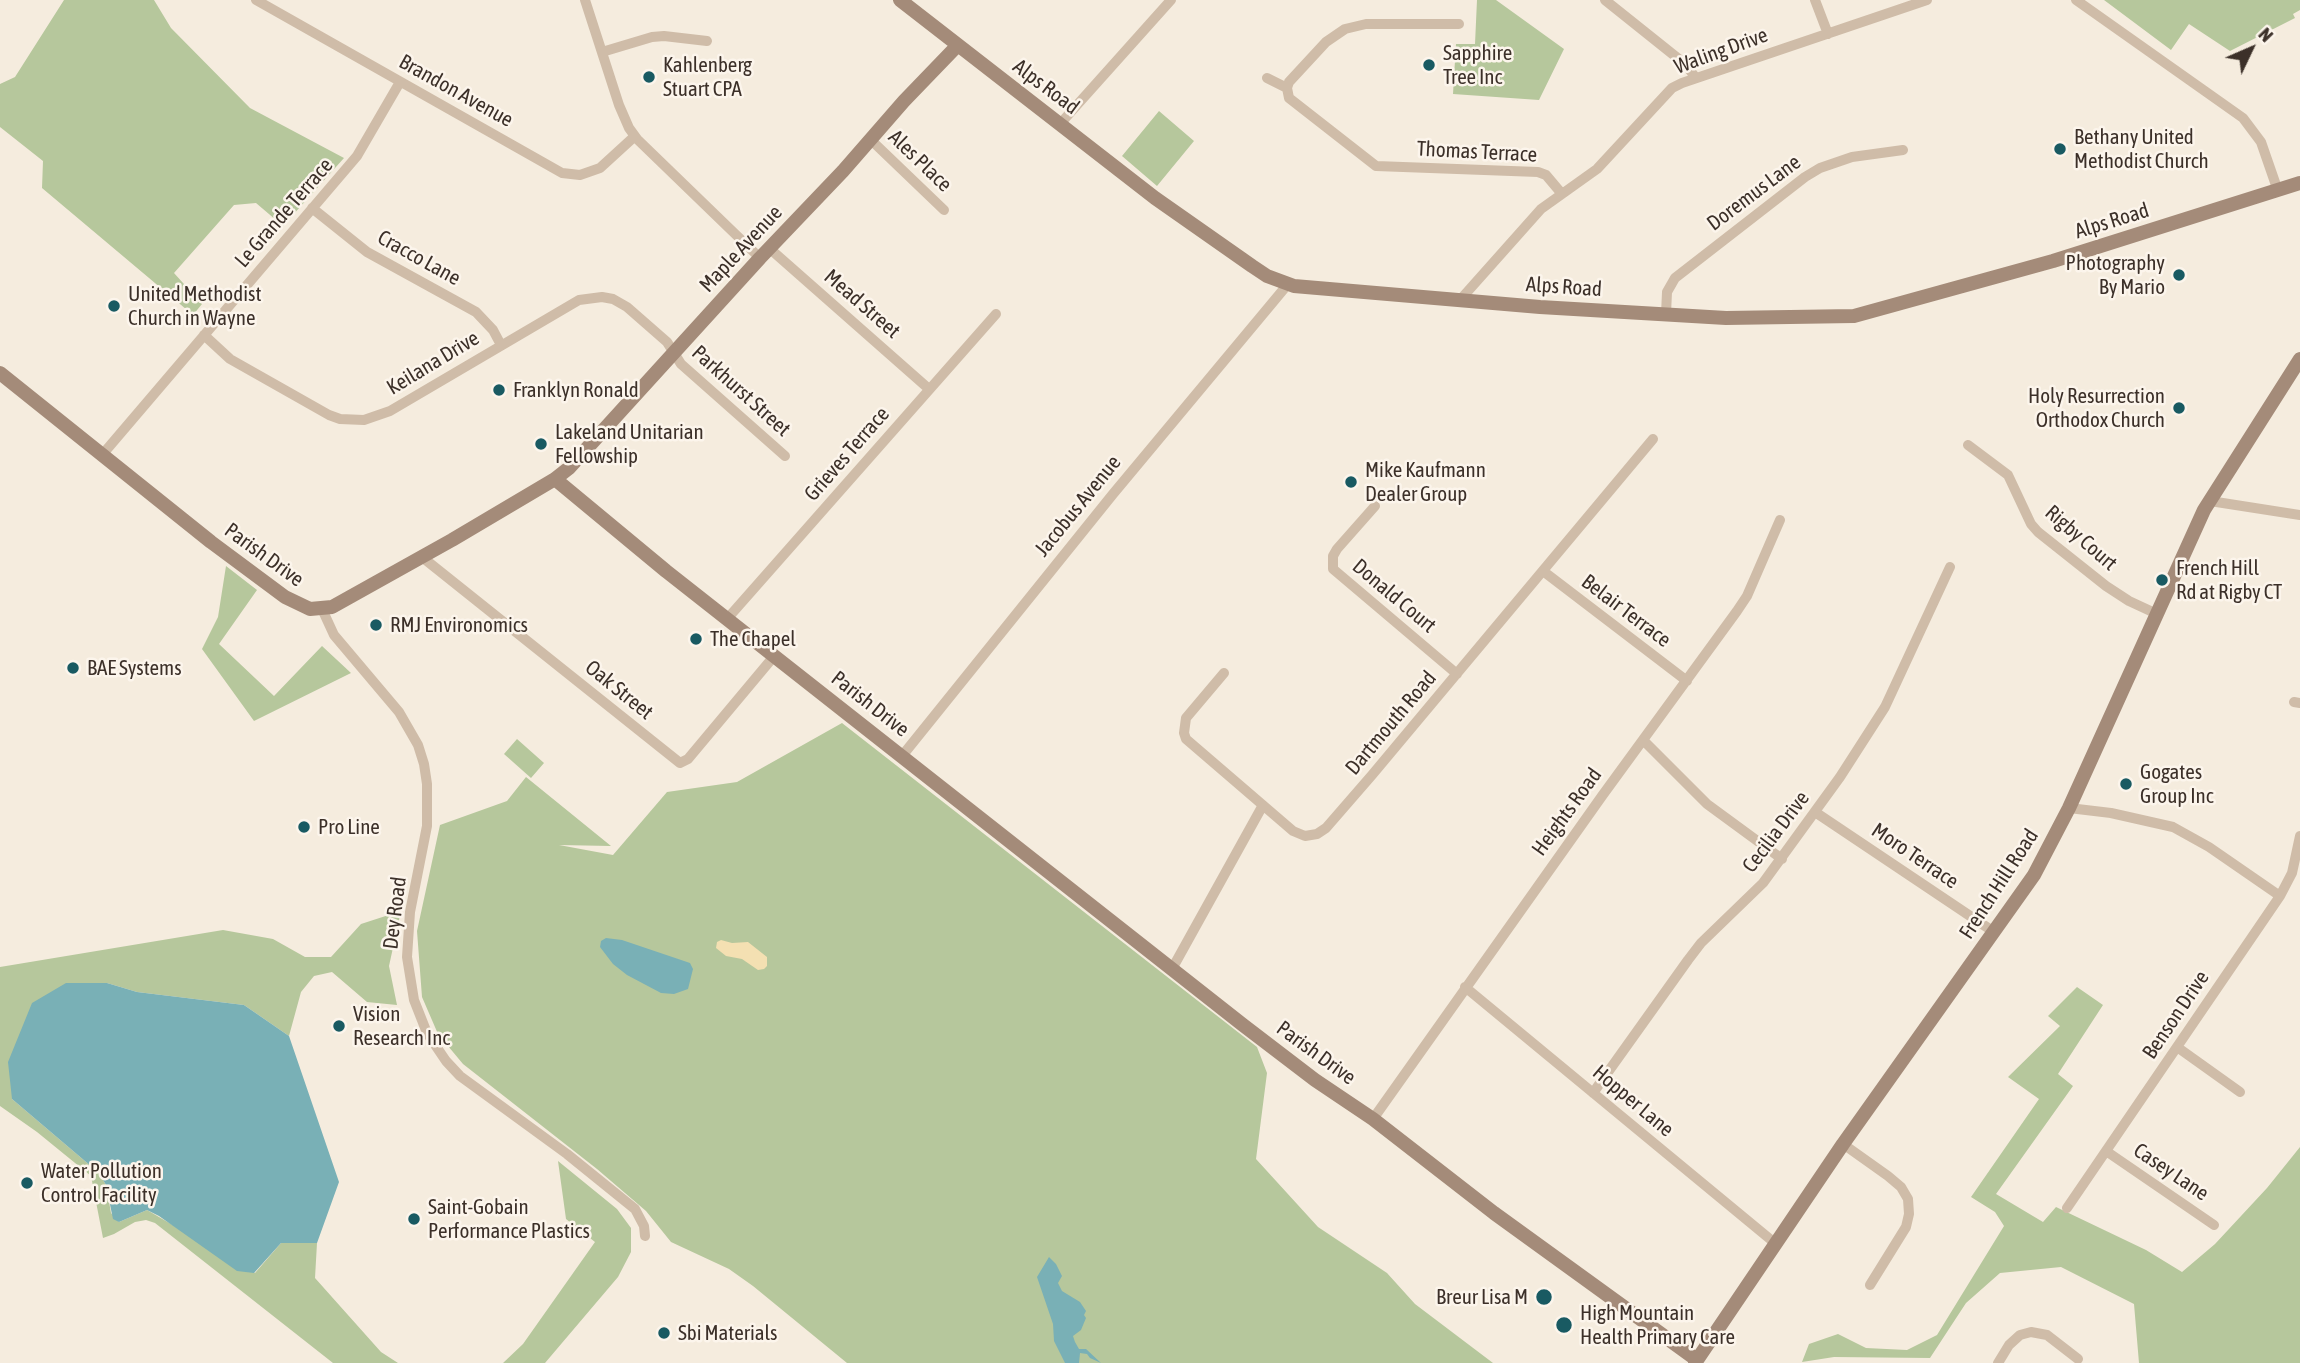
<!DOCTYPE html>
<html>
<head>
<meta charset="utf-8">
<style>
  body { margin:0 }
  #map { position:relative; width:2300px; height:1363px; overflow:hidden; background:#f5ecde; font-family:"Asap Condensed",sans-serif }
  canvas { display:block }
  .north { position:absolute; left:2216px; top:14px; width:70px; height:70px; -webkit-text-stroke:5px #fcf5ec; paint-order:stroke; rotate:46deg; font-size:19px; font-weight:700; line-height:28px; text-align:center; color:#3c3029 }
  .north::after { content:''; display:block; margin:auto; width:24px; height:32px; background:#3c3029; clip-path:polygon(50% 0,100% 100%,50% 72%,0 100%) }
</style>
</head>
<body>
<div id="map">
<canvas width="2300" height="1363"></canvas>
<div class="north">N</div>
</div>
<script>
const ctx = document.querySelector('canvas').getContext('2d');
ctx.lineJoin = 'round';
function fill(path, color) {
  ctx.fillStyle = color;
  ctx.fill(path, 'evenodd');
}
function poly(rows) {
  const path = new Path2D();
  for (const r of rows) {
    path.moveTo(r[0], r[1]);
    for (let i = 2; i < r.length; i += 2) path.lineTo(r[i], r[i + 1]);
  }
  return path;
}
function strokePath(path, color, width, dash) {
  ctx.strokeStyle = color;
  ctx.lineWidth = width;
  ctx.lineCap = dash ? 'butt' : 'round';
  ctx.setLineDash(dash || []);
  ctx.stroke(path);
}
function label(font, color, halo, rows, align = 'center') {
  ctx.font = font + ' "Asap Condensed",sans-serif';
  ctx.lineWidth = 5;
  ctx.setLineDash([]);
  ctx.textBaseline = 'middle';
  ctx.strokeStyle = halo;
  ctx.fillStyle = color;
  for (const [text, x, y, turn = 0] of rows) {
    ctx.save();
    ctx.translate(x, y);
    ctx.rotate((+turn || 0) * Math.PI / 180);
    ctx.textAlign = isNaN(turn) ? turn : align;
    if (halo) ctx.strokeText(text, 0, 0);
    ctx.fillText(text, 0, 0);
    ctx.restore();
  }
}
fill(poly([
  [64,0,154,0,171,28,250,108,344,158,283,226,256,203,234,205,174,273,202,304,193,315,42,188,43,161,0,127,0,84,15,77],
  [1477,0,1496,0,1564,49,1539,100,1453,94,1456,44,1475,44],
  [2104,0,2300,0,2300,10,2293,14,2295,18,2230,51,2189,24,2171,50],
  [1159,111,1194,141,1157,186,1122,156],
  [226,566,257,590,219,644,274,696,322,646,351,673,254,721,202,649,218,617],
  [842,723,1257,1047,1267,1073,1256,1159,1318,1227,1387,1273,1415,1304,1493,1363,847,1363,753,1286,729,1269,671,1242,646,1211,597,1169,463,1064,438,1034,422,997,417,931,440,825,507,801,526,777,611,846,559,845,613,855,667,792,737,782],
  [517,739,544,763,531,778,504,754],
  [401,911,389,966,397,1005,367,1002,332,972,314,976,301,992,289,1036,244,1005,137,992,107,983,12,1099,99,1173,106,1185,111,1213,119,1222,147,1210,255,1273,281,1243,317,1243,315,1278,381,1352,398,1363,333,1363,155,1223,146,1220,135,1222,114,1234,103,1238,91,1176,37,1132,0,1106,0,967,223,930,273,939,305,957,331,957,361,924],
  [2077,987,2103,1005,2058,1074,2073,1086,1996,1194,2043,1222,2056,1207,2146,1250,2182,1272,2215,1244,2267,1188,2300,1147,2300,1363,2139,1363,2134,1304,2061,1267,2000,1273,1966,1303,1930,1358,1834,1357,1802,1362,1809,1344,1838,1334,1866,1348,1907,1350,1937,1335,2004,1226,1995,1212,1971,1197,2039,1099,2008,1077,2060,1026,2048,1016],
  [558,1161,617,1209,631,1228,631,1252,618,1277,545,1363,503,1363,523,1344,595,1242,566,1219]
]), '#b6c79c');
fill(poly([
  [721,940,732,943,748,942,767,957,767,966,764,969,758,970,742,959,726,956,716,948,717,942]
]), '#f4e0b2');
fill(poly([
  [606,938,622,940,690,963,693,969,688,989,674,994,661,993,627,975,613,964,600,947,601,941],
  [66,983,107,983,137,992,244,1005,289,1036,339,1182,317,1243,281,1243,254,1273,237,1271,159,1216,147,1210,119,1222,113,1219,106,1185,99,1173,12,1099,8,1062,32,1003],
  [1049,1257,1056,1264,1062,1276,1058,1283,1062,1291,1080,1302,1086,1311,1084,1315,1086,1318,1081,1330,1073,1336,1075,1342,1079,1349,1086,1349,1101,1363,1090,1358,1087,1354,1080,1353,1079,1363,1065,1363,1054,1341,1053,1324,1037,1277]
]), '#79b0b6');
strokePath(poly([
  [256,0,562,173,580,175,600,168,635,136],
  [585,0,619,105,629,128,637,139,760,258],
  [1605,0,1685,64,1696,78],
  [1815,0,1828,34],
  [2076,0,2243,118,2261,142,2278,191],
  [602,52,652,37,664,36,707,41],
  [1267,78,1287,88,1289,98,1376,166,1538,172,1546,175,1562,194],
  [1287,88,1289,82,1326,42,1345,29,1366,24,1459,24],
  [1060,124,1171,0],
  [871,140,944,210],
  [312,208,367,252,476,312,493,330,501,345],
  [769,248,929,389],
  [1460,300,1541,209,1597,169,1672,88,1682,83,1927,0],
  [1666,314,1667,292,1675,278,1805,177,1820,168,1852,157,1903,150],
  [204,335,230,359,329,415,340,419,364,420,390,411,579,300,602,297,613,299,627,307,667,342,681,364,785,456],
  [1968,445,2008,475,2031,524,2038,532,2106,586,2129,601,2157,614],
  [102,455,357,156,400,82],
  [2210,501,2300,515],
  [1375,506,1337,549,1333,556,1333,569,1457,674],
  [422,557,680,763,688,759,775,655],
  [1543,571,1687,681],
  [322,609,334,635,399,712,418,745,424,764,427,784,427,826,410,912,407,957,414,1000,427,1033,446,1061,460,1076,567,1154,635,1209,644,1226,645,1236],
  [727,619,996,314],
  [1224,673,1186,718,1184,733,1186,739,1293,831,1305,836,1317,834,1326,828,1372,775,1653,439],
  [2294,702,2300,703],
  [1643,740,1707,804,1782,859],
  [902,756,1113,494,1288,284],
  [2069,808,2111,813,2173,827,2209,847,2280,896],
  [1815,812,1994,932],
  [1172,969,1263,805],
  [1465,987,1776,1244],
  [2177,1047,2240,1092],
  [1593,1093,1688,960,1701,943,1763,883,1840,777,1885,707,1950,567],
  [1373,1119,1602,796,1737,611,1747,596,1780,520],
  [1843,1144,1888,1176,1901,1187,1908,1199,1909,1214,1906,1227,1870,1285],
  [2106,1151,2214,1225],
  [2067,1208,2280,896,2292,873,2300,836],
  [1998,1363,2009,1345,2020,1335,2031,1332,2047,1335,2078,1359]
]), '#cfbca8', 10);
strokePath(poly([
  [900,0,1155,198,1252,266,1267,276,1294,286,1540,307,1726,318,1854,316,2053,261,2300,183],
  [0,373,211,542,285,597,310,609,332,607,452,540,555,479,569,468,760,258,843,171,904,101,957,46],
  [555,479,666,571,1243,1025,1315,1080,1373,1119,1494,1213,1697,1360],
  [1695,1363,1843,1144,2034,875,2069,808,2204,510,2300,359]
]), '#a48b79', 14);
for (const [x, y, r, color] of [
  [1429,65,7,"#195a62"],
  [649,77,7,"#195a62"],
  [2060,149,7,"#195a62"],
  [2179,275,7,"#195a62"],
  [114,306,7,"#195a62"],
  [499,390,7,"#195a62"],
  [2179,408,7,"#195a62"],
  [541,444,7,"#195a62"],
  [1351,482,7,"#195a62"],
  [2162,580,7,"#195a62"],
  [376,625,7,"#195a62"],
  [696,639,7,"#195a62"],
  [73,668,7,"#195a62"],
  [2126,784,7,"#195a62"],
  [304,827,7,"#195a62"],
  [339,1026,7,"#195a62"],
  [27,1183,7,"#195a62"],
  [414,1219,7,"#195a62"],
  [1544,1297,9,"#195a62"],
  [1564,1325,9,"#195a62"],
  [664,1333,7,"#195a62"]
]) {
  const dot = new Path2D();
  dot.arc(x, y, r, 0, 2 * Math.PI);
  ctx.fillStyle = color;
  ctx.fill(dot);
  strokePath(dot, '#fcf5ec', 2.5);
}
label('21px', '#3c3029', '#fcf5ec', [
  ["Waling Drive",1721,51,-20],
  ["Alps Road",1046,87,37],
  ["Brandon Avenue",456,91,29],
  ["Thomas Terrace",1477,152,3],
  ["Ales Place",920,161,44],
  ["Doremus Lane",1754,193,-37],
  ["Le Grande Terrace",284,213,-49],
  ["Alps Road",2112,221,-17],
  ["Maple Avenue",741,249,-47],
  ["Cracco Lane",419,258,29],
  ["Alps Road",1564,287,4],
  ["Mead Street",862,304,41],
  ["Keilana Drive",433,363,-31],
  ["Parkhurst Street",741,391,42],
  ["Grieves Terrace",847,454,-49],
  ["Jacobus Avenue",1078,506,-51],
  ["Rigby Court",2081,538,41],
  ["Parish Drive",264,555,36],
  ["Donald Court",1394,596,40],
  ["Belair Terrace",1626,611,37],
  ["Oak Street",619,690,39],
  ["Parish Drive",870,704,38],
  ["Dartmouth Road",1391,723,-50],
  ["Heights Road",1567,812,-54],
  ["Cecilia Drive",1776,832,-53],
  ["Moro Terrace",1915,856,34],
  ["French Hill Road",1999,884,-57],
  ["Dey Road",395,913,-83],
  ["Benson Drive",2176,1015,-56],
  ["Parish Drive",1316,1053,36],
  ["Hopper Lane",1633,1101,40],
  ["Casey Lane",2171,1172,34]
]);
label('21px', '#3c3029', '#fcf5ec', [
  ["Sapphire",1443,53],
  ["Tree Inc",1443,77],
  ["Kahlenberg",663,65],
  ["Stuart CPA",663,89],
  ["Bethany United",2074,137],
  ["Methodist Church",2074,161],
  ["Photography",2165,263,"right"],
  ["By Mario",2165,287,"right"],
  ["United Methodist",128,294],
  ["Church in Wayne",128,318],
  ["Franklyn Ronald",513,390],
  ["Holy Resurrection",2165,396,"right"],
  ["Orthodox Church",2165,420,"right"],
  ["Lakeland Unitarian",555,432],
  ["Fellowship",555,456],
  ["Mike Kaufmann",1365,470],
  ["Dealer Group",1365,494],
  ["French Hill",2176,568],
  ["Rd at Rigby CT",2176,592],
  ["RMJ Environomics",390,625],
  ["The Chapel",710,639],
  ["BAE Systems",87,668],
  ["Gogates",2140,772],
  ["Group Inc",2140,796],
  ["Pro Line",318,827],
  ["Vision",353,1014],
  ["Research Inc",353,1038],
  ["Water Pollution",41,1171],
  ["Control Facility",41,1195],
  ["Saint-Gobain",428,1207],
  ["Performance Plastics",428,1231],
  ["Breur Lisa M",1528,1297,"right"],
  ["High Mountain",1580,1313],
  ["Health Primary Care",1580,1337],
  ["Sbi Materials",678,1333]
], 'left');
</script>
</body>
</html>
